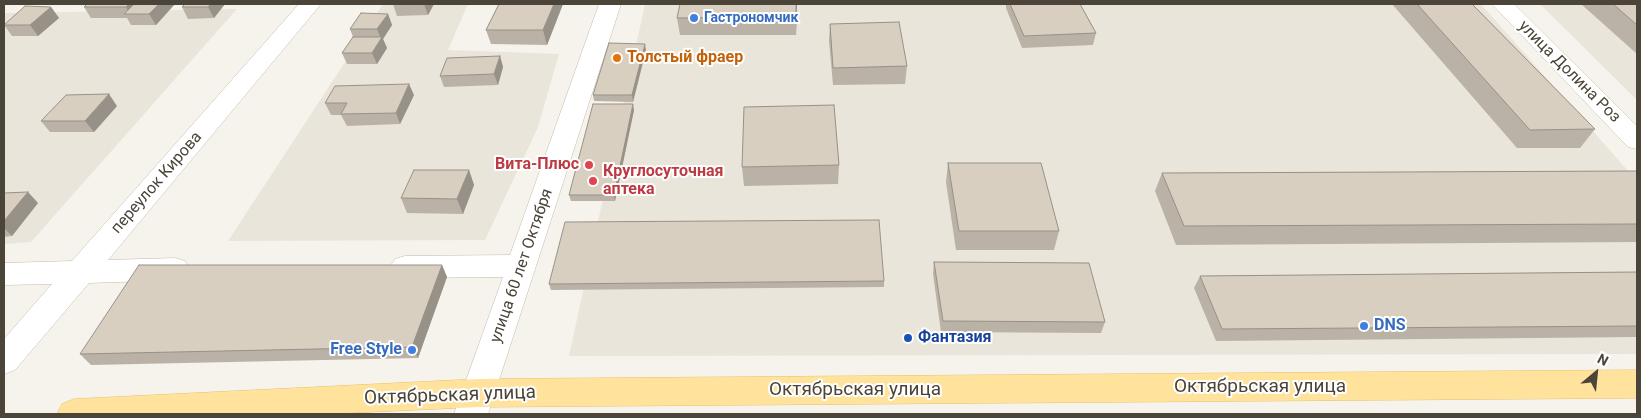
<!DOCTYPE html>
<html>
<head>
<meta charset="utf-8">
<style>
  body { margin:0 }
  #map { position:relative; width:1641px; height:418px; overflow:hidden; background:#f6f3ec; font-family:Roboto,sans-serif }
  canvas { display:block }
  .frame { position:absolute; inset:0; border:5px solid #4b4439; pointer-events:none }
  .north { position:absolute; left:1571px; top:348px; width:50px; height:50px; -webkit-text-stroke:4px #fff; paint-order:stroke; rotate:28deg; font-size:14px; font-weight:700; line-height:20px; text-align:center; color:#4b4439 }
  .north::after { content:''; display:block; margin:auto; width:18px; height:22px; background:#4b4439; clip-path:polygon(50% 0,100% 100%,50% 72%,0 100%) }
</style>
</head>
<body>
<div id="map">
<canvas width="1641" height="418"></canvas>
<div class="frame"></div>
<div class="north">N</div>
</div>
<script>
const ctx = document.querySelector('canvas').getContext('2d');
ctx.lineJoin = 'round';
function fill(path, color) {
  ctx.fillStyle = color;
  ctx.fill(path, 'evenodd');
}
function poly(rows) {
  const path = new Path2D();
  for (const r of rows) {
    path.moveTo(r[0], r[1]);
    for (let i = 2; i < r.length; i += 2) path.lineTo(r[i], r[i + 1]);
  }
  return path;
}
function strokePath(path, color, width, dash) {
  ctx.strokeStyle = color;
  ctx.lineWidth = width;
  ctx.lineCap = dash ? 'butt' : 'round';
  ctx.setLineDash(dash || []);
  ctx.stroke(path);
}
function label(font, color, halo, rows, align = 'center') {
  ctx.font = font + ' Roboto,sans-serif';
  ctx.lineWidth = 4;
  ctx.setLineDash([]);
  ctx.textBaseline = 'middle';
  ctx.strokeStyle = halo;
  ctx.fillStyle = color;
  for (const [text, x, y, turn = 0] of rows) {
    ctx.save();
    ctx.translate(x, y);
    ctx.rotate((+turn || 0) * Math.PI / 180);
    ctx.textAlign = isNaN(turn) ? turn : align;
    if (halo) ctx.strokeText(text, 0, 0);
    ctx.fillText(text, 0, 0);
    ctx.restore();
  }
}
fill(poly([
  [383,4,468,4,448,50,559,54,538,127,485,240,228,241],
  [645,4,1481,4,1637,181,1637,354,569,356],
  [1540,4,1637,4,1637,100],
  [237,9,31,242,4,244,4,13]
]), '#eae5da');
const minor = poly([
  [299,4,321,4,108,260,175,258,185,261,190,269,185,277,175,280,89,283,15,370,4,374,4,339,52,284,4,285,4,263,72,261,299,4],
  [599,4,621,4,488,414,454,414,503,277,405,278,395,275,390,267,395,259,405,256,510,255,599,4],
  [1492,4,1514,4,1637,126,1637,149,1628,147,1492,4]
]);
const major = poly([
  [1637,370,1637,398,479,407,324,414,57,414,62,404,74,399,479,379,1637,370]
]);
strokePath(minor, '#c2bbae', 1);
strokePath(major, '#e6c16a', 1);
fill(minor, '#fff');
fill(major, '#ffe39c');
fill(poly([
  [225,4,214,18,188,19,182,7],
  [393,4,434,4,428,15,397,16],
  [499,4,563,4,547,45,491,44,486,30],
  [797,4,796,35,680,35,677,18],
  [1006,4,1080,4,1096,33,1093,45,1022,48,1006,8],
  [1392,4,1472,4,1595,129,1580,148,1517,148],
  [1581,4,1637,4,1637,54],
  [174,5,156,25,131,25,127,18,91,18,84,7],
  [51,7,59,18,38,36,12,36,4,25],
  [388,14,392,25,383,39,387,48,377,64,347,64,342,53,353,37,350,29],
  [830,24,907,66,905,84,833,85,829,41],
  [646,50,633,102,594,101,593,95],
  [500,56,503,67,498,85,444,87,440,76],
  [414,95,400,124,347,126,341,115,331,115,325,103],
  [117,106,94,132,50,132,41,121],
  [634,110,615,201,571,201,569,195],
  [948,163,1059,231,1054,250,956,250,946,182],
  [839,165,838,184,744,186,742,167],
  [469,170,474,185,463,214,407,213,401,198],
  [1637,171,1637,242,1176,245,1155,191,1162,173],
  [4,193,38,203,12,236,4,237],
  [934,262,1105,322,1101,333,941,332,933,274],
  [442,265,447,277,418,358,91,365,80,354],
  [1637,272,1637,337,1216,341,1194,288,1200,276],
  [884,281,884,287,551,290,549,284]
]), '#bab2a6');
fill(poly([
  [129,4,144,4,130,14,126,7],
  [159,4,174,4,174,5,156,25,149,14],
  [211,4,225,4,214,18,208,7],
  [424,4,434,4,428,15],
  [554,4,563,4,547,45,543,30],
  [796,4,797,4,796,35],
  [51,7,59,18,38,36,30,25],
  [388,14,392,25,383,39,387,48,377,64,372,53,381,39,377,29],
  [645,44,646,50,633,102,632,95],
  [500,56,503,67,498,85,494,74],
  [409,84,414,95,400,124,396,113],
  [109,94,117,106,94,132,85,121],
  [633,104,634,110,615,201,614,195],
  [469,170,474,185,463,214,457,199],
  [28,192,38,203,12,236,4,228,4,221],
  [442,265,447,277,418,358,412,347]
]), '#979187');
const building = poly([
  [87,4,129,4,126,7,84,7,87,4],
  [134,4,159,4,149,14,124,14,134,4],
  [185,4,211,4,208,7,182,7,185,4],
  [499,4,554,4,543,30,486,30,499,4],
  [680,4,796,4,796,17,677,18,680,4],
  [1010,4,1080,4,1096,33,1024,36,1010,4],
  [1417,4,1472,4,1595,129,1530,130,1417,4],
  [1613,4,1637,4,1637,25,1613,4],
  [25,6,51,7,30,25,4,25,25,6],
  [361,13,388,14,377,29,350,29,361,13],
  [899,22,907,66,833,68,830,24,899,22],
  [353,37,382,37,372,53,342,53,353,37],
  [609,43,645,44,632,95,593,95,609,43],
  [500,56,494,74,440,76,447,58,500,56],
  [409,84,396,113,341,114,347,103,325,103,335,86,409,84],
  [109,94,85,121,41,121,66,95,109,94],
  [593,104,633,104,614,195,569,195,593,104],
  [834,105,839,165,742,167,744,107,834,105],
  [948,163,1041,163,1059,231,959,231,948,163],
  [414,170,469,170,457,199,401,198,414,170],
  [1637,171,1637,224,1184,226,1162,173,1637,171],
  [28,192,4,221,4,193,28,192],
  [879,220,884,281,549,284,565,222,879,220],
  [934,262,1089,263,1105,322,943,321,934,262],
  [139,265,442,265,412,347,80,354,139,265],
  [1637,272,1637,326,1222,329,1200,276,1637,272]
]);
fill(building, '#d8cfc1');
strokePath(building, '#979187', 1);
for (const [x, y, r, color] of [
  [694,18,5,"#3f7fe0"],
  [617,58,5,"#e8710a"],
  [589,165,5,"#e0444e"],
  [593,181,5,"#e0444e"],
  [1364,326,5,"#3f7fe0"],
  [908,338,5,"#1a4fb4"],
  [412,350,5,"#3f7fe0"]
]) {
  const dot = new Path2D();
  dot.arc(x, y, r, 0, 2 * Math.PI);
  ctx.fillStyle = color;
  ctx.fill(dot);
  strokePath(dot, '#fff', 2);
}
label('bold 14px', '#366cbe', '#fff', [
  ["Гастрономчик",704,18]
], 'left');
label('bold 16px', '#c56008', '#fff', [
  ["Толстый фраер",627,58]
], 'left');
label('16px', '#4b4439', '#fff', [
  ["улица Долина Роз",1569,72,45],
  ["переулок Кирова",157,183,-49],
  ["улица 60 лет Октября",522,266,-71]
]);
label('bold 16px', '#be3a42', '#fff', [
  ["Вита-Плюс",579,165],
  ["Круглосуточная",603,172,"left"],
  ["аптека",603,190,"left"]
], 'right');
label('bold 16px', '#366cbe', '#fff', [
  ["DNS",1374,326],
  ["Free Style",402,350,"right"]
], 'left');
label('bold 16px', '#164399', '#fff', [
  ["Фантазия",918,338]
], 'left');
label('19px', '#4b4439', '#fff', [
  ["Октябрьская улица",1260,387],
  ["Октябрьская улица",855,390],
  ["Октябрьская улица",450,396,-2]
]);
</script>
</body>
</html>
